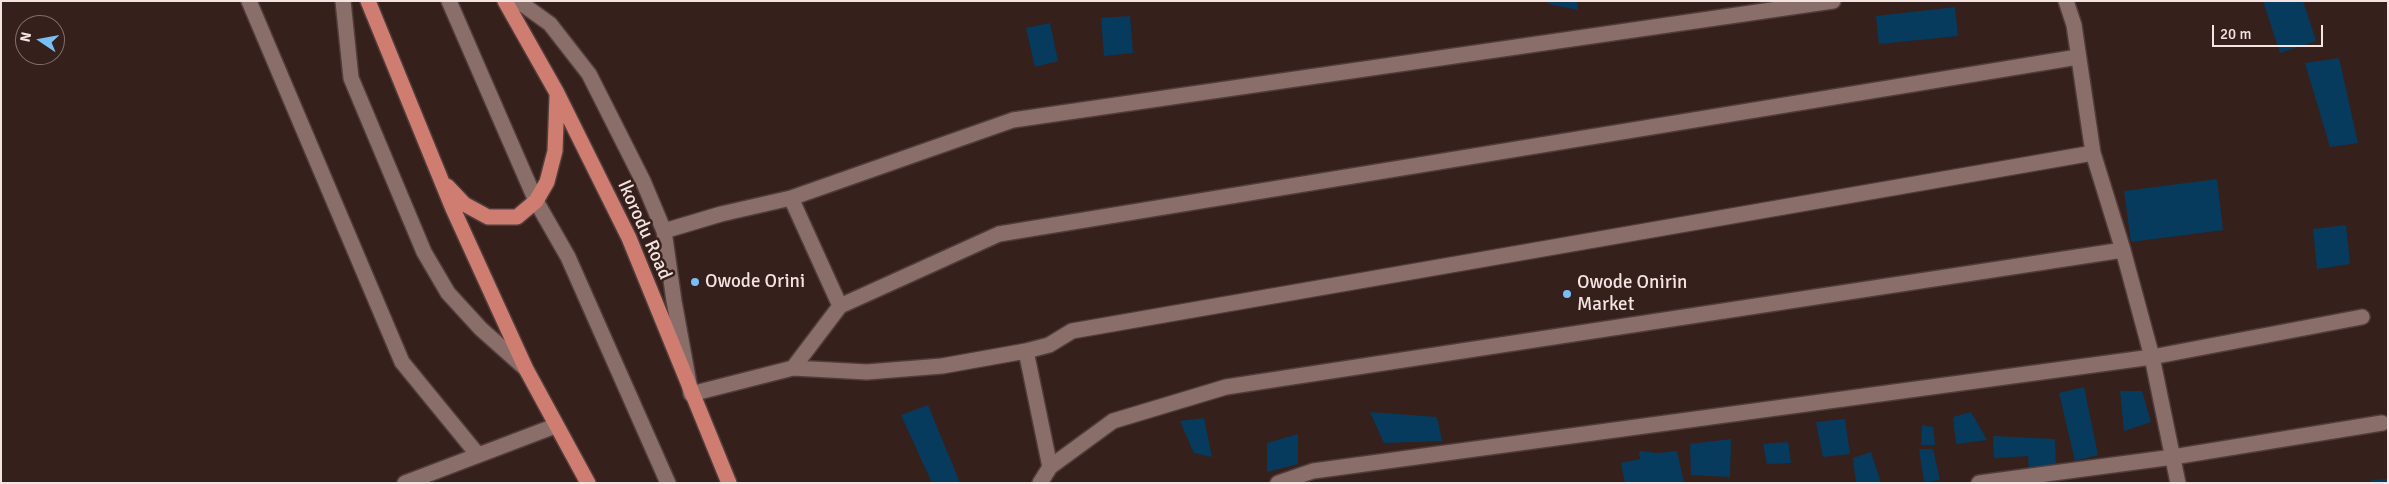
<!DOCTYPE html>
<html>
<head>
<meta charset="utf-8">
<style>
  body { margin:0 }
  #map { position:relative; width:2389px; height:484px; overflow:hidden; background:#36201c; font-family:Signika,sans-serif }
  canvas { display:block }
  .frame { position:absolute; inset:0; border:2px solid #f3e3e1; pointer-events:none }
  .north { position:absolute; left:15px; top:15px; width:50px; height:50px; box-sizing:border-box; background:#36201c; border:1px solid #826e6b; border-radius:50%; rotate:282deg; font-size:14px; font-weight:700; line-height:20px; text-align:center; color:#f3e3e1 }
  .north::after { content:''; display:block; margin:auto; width:18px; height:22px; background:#78bff8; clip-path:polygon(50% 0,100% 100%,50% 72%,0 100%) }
  .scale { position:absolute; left:2212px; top:25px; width:111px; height:22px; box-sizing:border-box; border:2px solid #f3e3e1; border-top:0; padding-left:6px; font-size:15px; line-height:18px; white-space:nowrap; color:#f3e3e1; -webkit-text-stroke:4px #36201c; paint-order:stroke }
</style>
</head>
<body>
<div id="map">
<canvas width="2389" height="484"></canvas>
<div class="frame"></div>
<div class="north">N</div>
<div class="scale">20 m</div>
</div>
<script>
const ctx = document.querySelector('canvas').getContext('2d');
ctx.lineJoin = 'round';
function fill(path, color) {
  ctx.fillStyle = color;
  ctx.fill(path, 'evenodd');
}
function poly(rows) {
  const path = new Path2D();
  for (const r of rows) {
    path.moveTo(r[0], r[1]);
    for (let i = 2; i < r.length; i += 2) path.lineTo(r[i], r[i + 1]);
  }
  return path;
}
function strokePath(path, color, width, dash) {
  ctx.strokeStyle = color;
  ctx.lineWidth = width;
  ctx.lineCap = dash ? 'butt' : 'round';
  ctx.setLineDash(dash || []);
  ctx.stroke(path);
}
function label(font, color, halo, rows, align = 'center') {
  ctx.font = font + ' Signika,sans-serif';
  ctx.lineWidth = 5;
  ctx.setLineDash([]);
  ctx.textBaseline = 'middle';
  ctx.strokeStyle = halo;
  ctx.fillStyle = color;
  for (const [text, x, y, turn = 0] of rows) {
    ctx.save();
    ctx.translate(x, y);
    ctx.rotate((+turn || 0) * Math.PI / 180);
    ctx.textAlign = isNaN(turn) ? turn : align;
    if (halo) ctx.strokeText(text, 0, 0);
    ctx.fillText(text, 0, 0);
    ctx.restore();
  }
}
fill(poly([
  [1548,1,1577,1,1578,10,1548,4],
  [2263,1,2303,1,2316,41,2280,53],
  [1955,7,1958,36,1879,44,1876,16],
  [1130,16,1133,53,1104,56,1101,18],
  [1050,23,1058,61,1035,67,1026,28],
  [2339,58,2358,143,2330,147,2305,63],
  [2217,179,2223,230,2131,242,2124,191],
  [2346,225,2350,264,2317,269,2313,229],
  [2084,387,2098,455,2075,461,2059,393],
  [2120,391,2142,391,2151,422,2124,431],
  [928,405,960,483,932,483,901,415],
  [1370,412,1437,417,1442,441,1384,443],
  [1971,412,1987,440,1956,444,1953,417],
  [1204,418,1212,457,1194,453,1180,421],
  [1845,419,1850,454,1823,457,1816,422],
  [1922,425,1933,427,1935,445,1921,445],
  [1298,434,1298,464,1267,472,1267,443],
  [1993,436,2055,439,2056,470,2029,471,2028,456,1994,458],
  [1731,439,1730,477,1691,475,1690,444],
  [1788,442,1791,463,1767,464,1763,444],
  [1919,449,1933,449,1940,480,1924,482],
  [1639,451,1658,453,1677,451,1684,483,1625,483,1621,463,1640,459],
  [1871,452,1881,483,1856,483,1853,458],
  [2388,479,2388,483,2371,483,2371,480]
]), '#063b5d');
const lane = poly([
  [249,1,402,362,478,455],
  [343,1,351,78,424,252,448,293,481,329,526,369],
  [449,1,536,201,568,257,668,483],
  [518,1,550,24,589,74,643,181,664,231,674,301,691,394,793,368,867,372,942,366,1026,351,1049,345,1072,331,2093,153],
  [2066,1,2074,25,2093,153,2123,250,2152,357,2178,483],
  [791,198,840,306],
  [664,231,721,214,791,198,1013,120,1833,1],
  [1026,351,1050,467],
  [793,368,840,306,999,234,2078,57],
  [405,483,555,426],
  [1040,483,1050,467,1113,421,1226,387,2123,250],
  [1278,483,1313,471,2152,357,2362,317],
  [1979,483,2173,457,2382,423]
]);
const highway = poly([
  [368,1,453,209,526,369,588,483],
  [505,1,557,93,629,238,729,483],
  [447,186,464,204,488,217,517,217,536,201,547,182,555,151,557,96]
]);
strokePath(lane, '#503d3b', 18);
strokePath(highway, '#503d3b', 18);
strokePath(lane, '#8a6e6a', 15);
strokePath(highway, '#ce7d70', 15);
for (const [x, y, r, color] of [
  [695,282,5,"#78bff8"],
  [1567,294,5,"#78bff8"]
]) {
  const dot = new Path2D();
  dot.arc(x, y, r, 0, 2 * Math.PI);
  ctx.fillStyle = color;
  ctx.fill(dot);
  strokePath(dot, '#36201c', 2);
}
label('19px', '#f3e3e1', '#36201c', [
  ["Ikorodu Road",644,230,66]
]);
label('19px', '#f3e3e1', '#36201c', [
  ["Owode Orini",705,282],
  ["Owode Onirin",1577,283],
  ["Market",1577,305]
], 'left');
</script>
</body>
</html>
